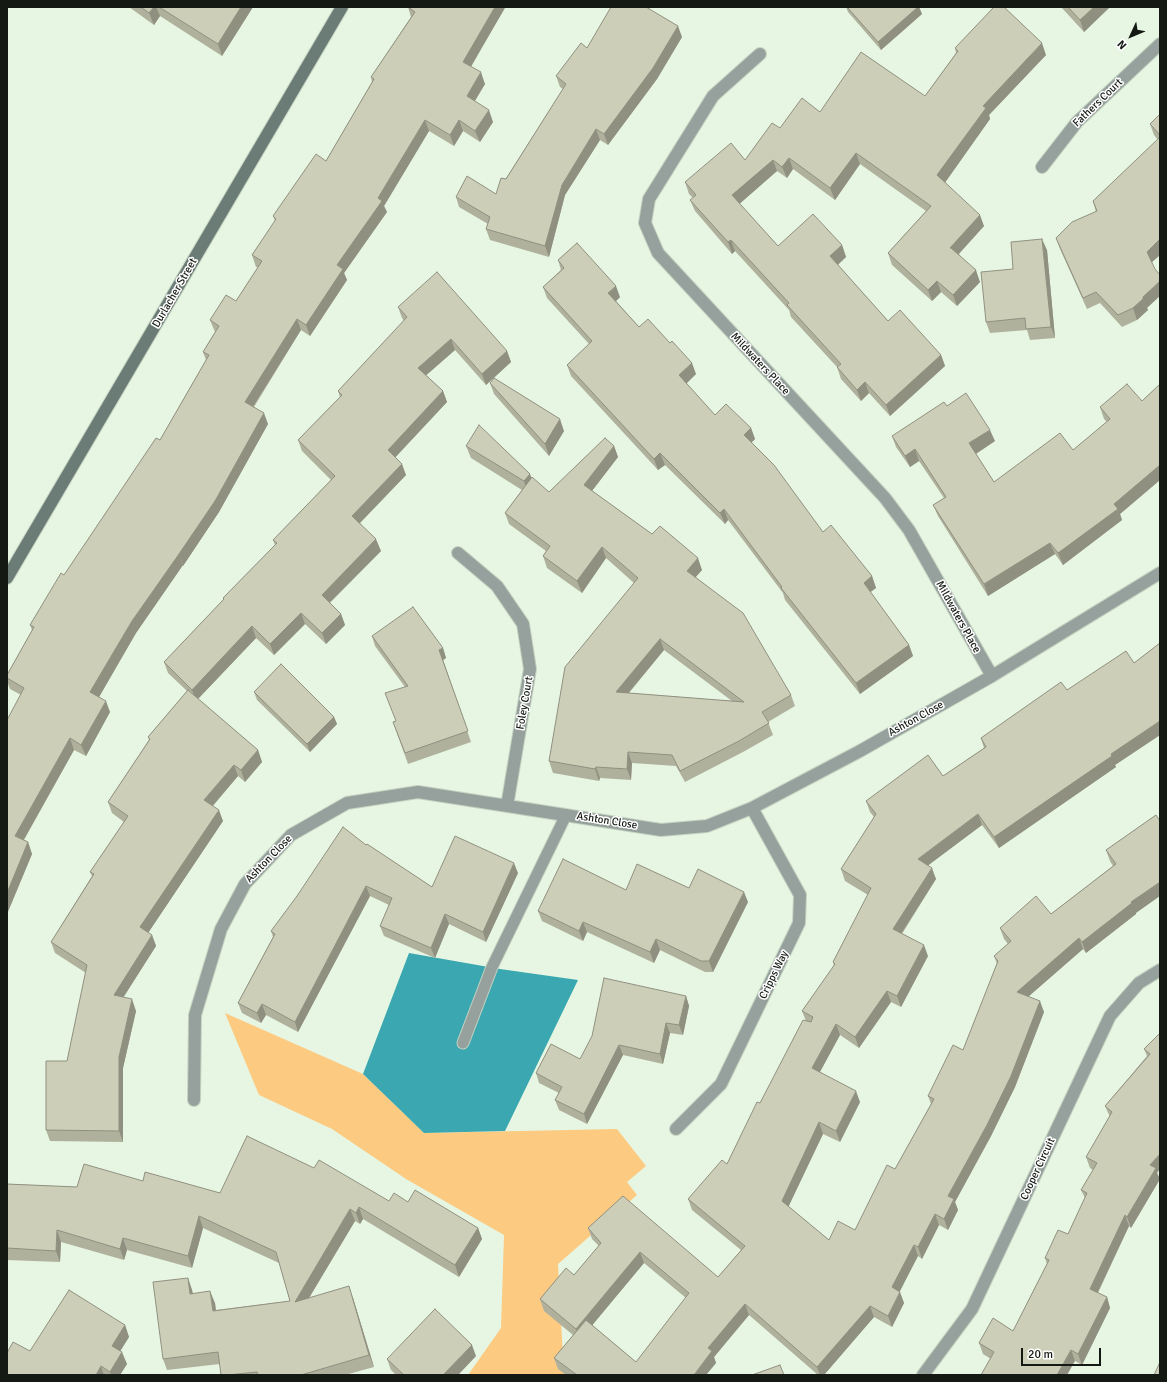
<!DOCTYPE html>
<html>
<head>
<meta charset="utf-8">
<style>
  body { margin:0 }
  #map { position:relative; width:1167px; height:1382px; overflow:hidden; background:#e6f6e2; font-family:Signika,sans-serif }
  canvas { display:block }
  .frame { position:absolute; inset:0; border:8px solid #141a13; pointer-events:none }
  .north { position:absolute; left:1111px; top:16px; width:40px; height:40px; -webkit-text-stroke:3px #fff; paint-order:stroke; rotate:226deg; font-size:11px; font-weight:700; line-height:16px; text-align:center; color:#141a13 }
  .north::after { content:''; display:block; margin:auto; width:14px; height:18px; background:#141a13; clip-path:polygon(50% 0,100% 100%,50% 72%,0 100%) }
  .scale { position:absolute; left:1021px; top:1348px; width:80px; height:18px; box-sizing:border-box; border:2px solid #141a13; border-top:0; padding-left:5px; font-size:12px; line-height:14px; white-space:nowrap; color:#141a13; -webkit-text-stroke:3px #fff; paint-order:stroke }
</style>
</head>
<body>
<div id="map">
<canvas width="1167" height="1382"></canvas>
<div class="frame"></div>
<div class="north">N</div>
<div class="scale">20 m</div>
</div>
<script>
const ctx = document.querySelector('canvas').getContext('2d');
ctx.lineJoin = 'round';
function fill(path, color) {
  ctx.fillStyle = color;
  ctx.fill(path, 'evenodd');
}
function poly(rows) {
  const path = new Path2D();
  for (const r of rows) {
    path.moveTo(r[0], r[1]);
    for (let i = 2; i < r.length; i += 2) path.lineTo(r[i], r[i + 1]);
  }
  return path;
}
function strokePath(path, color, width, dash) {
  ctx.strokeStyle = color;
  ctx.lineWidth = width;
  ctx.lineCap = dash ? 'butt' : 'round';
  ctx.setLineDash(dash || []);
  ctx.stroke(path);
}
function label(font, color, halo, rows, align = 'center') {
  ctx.font = font + ' Signika,sans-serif';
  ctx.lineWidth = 3;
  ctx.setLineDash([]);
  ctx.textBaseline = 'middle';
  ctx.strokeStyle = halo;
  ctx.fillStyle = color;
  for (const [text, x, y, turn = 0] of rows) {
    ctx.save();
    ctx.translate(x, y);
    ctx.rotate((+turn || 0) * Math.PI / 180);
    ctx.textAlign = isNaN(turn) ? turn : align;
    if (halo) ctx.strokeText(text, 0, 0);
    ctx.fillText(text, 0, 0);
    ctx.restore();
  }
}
fill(poly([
  [225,1013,363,1074,424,1133,617,1129,646,1166,627,1182,637,1195,558,1264,564,1375,468,1375,501,1328,504,1235,406,1179,332,1129,259,1095]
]), '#fccb81');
fill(poly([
  [409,953,500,969,578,980,505,1131,424,1133,363,1074]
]), '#3ba7b0');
const lane = poly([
  [463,1043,492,967,566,815]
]);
const street = poly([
  [760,54,713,96,649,199,645,223,658,253,885,498,909,530,992,676],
  [1042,167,1077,122,1160,44],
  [458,553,497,586,523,624,530,669,507,806],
  [194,1100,195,1015,221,929,245,884,291,835,347,803,418,792,661,830,707,826,752,808,860,751,992,676,1160,573],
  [676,1129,721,1084,799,923,800,895,752,808],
  [923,1375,972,1309,1110,1016,1139,983,1160,970]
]);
const secondary = poly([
  [7,578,342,7]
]);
strokePath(lane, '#c4d3c1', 13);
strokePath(street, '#c4d3c1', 14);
strokePath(secondary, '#c4d3c1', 14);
strokePath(lane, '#96a19d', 11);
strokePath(street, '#96a19d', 12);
strokePath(secondary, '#6b7b75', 12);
fill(poly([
  [129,7,253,7,222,56,160,16,154,25],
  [408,7,505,7,471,67,485,84,475,101,493,122,480,142,463,131,454,146,429,131,384,206,387,212,344,273,347,280,310,336,301,330,254,407,268,424,219,512,183,566,183,565,136,633,99,697,110,712,86,756,74,750,24,840,28,842,32,854,7,914,21,695,10,689,7,681,7,675,32,630,30,625,64,575,160,440,206,360,203,352,215,332,210,320,236,301,258,267,256,267,252,255,275,221,273,216,326,161,372,82,371,77,411,17],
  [846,7,919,7,922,14,881,50,848,12],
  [1061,7,1110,7,1084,32],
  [682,37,657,79,608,145,600,140,565,195,549,257,490,240,486,229,488,224,459,207,456,197,496,194,563,89,560,87,556,76,587,48],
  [955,48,1046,55,989,115,990,119,945,182,984,226,959,254,980,282,957,306,941,292,932,301,892,265,888,253,926,211,860,164,835,200,793,169,787,178,777,171,739,204,778,246,842,245,846,257,838,265,888,321,941,355,945,366,890,416,869,393,861,401,841,379,837,367,791,317,789,310,735,251,732,254,695,211,690,200,693,198,689,194,685,182,745,160,780,128,820,112,925,96,956,53],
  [1160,114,1160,255,1152,262,1147,308,1148,310,1137,320,1122,327,1100,303,1087,309,1060,249,1056,238,1096,212,1093,201,1158,140,1154,135,1150,124],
  [1047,250,1055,338,1030,340,1027,330,990,333,986,322],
  [558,260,620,297,616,301,639,327,696,374,686,383,715,415,751,428,755,439,751,443,823,532,872,576,876,588,870,592,909,645,913,656,860,694,785,600,783,593,728,520,725,524,665,465,658,470,571,376,567,365,589,344,547,298,543,287,561,270],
  [398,307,507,351,511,362,486,385,455,350,426,375,443,391,447,402,395,457,406,475,360,523,381,551,330,603,341,614,345,625,326,644,305,624,274,655,256,638,198,699,258,750,262,762,245,782,238,776,213,806,223,821,148,933,152,935,156,946,123,997,136,1011,123,1068,123,1142,50,1141,46,1130,67,1061,86,973,55,953,51,942,92,876,90,872,124,822,112,813,108,802,149,740,148,737,187,691,168,673,164,662,224,599,223,598,275,545,273,540,331,480,302,451,298,440,340,397,338,391,404,321,402,318],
  [490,383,564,431,549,456,494,394],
  [1160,384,1160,480,1120,514,1122,520,1063,565,1055,554,988,596,938,516,933,505,944,498,919,461,910,467,896,447,892,436,947,406,995,441,976,454,994,482,1073,450,1107,422,1104,419,1100,407,1142,401],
  [466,446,530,474,531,478,549,492,614,446,618,457,592,491,702,570,696,577,791,695,795,706,768,722,773,735,743,752,685,782,676,766,632,763,631,780,600,778,599,781,553,773,549,761,634,583,606,558,582,593,547,568,543,556,546,551,509,524,505,513,522,490,471,458],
  [664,650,732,701,629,693],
  [372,636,443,648,446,658,443,660,471,742,408,764,393,722,396,721,405,687,375,646],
  [1160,643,1160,735,1115,765,1116,767,999,848,982,825,928,865,936,879,902,934,928,956,901,1007,891,1002,859,1048,840,1035,820,1072,860,1102,840,1142,823,1134,788,1206,829,1240,855,1230,895,1169,931,1104,928,1096,963,1050,997,964,994,956,1008,944,1004,939,1000,928,1051,914,1113,866,1110,861,1106,850,1156,815,1136,913,1136,914,1086,953,1083,949,1028,997,1044,1012,1015,1087,991,1136,955,1202,958,1210,948,1230,939,1225,922,1259,918,1256,899,1291,904,1303,892,1327,874,1317,824,1375,818,1375,749,1315,714,1357,716,1363,706,1375,566,1375,558,1369,554,1358,573,1335,544,1311,540,1299,574,1275,599,1246,592,1239,588,1228,718,1277,741,1250,692,1210,688,1199,727,1164,760,1103,806,1021,802,1011,834,966,833,962,868,895,845,881,841,869,874,817,870,812,866,801,943,776,984,748,981,738,1067,690,1134,663],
  [644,1263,686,1298,636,1362,592,1325],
  [254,692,334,717,337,724,310,752,257,700],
  [366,845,432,887,518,873,486,942,449,924,435,958,384,936,380,926,389,905,370,896,298,1032,266,1015,261,1023,242,1013,238,1003,273,937,271,931],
  [689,888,748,902,713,972,705,972,660,950,654,963,587,932,583,941,542,921,538,911,626,890],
  [686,996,689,1006,683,1035,670,1033,663,1064,623,1055,587,1124,559,1110,555,1100,559,1093,539,1083,536,1073,580,1059],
  [1160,1033,1157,1173,1160,1179,1131,1228,1129,1226,1098,1293,1107,1297,1110,1308,1082,1365,1075,1361,991,1359,983,1354,979,1343,1013,1331,1047,1264,1045,1258,1068,1234,1085,1198,1081,1190,1093,1170,1090,1168,1086,1157,1110,1117,1105,1106,1147,1056,1144,1049],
  [314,1168,389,1201,408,1202,478,1228,482,1239,459,1277,363,1219,360,1224,355,1221,309,1298,353,1298,374,1367,345,1375,221,1375,220,1364,167,1370,163,1359,188,1278,193,1293,215,1303,216,1310,290,1301,279,1263,203,1228,192,1268,127,1250,124,1260,61,1242,60,1262,7,1260,7,1184,77,1187,143,1181,220,1193],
  [125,1325,129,1337,120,1351,127,1364,120,1375,7,1375,30,1351],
  [476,1356,458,1375,396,1375,391,1370,387,1359]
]), '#b0b19d');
fill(poly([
  [154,7,156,7,160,16,154,25,149,13],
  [241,7,253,7,222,56,218,44],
  [495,7,505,7,505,8,467,73,463,62],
  [918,7,919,7,922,14,881,50,878,42],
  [1094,7,1110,7,1084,32,1080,20],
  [678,26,682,37,657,79,608,145,604,134],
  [1042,43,1046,55,989,115,990,119,942,187,937,175,983,106],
  [481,72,485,84,471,107,467,96],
  [489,110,493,122,480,142,475,131],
  [425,120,429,131,384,206,387,212,344,273,347,280,310,336,306,325,337,265],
  [459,120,463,131,454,146,450,135],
  [596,129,600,140,565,195,549,257,545,246,562,185],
  [856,153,860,164,835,200,830,188],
  [789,158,793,169,787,178,782,167],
  [773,160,777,171,736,207,732,195],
  [980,215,984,226,954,259,950,248],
  [1042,239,1047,250,1055,338,1051,327],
  [1160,239,1160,255,1151,263,1147,252],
  [731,240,735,251,732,254,728,242],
  [842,245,846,257,834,268,830,256],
  [976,270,980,282,957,306,953,295],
  [937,281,941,292,932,301,928,290],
  [1160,281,1160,296,1147,308,1148,310,1137,320,1133,308,1143,297],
  [616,286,620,297,612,305,608,293],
  [297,319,301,330,249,413,245,402],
  [451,339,455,350,422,379,418,368],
  [507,351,511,362,486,385,482,374],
  [941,355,945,366,890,416,886,405],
  [692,363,696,374,683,387,679,375],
  [865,382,869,393,861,401,857,390],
  [443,391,447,402,392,461,388,450],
  [264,413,268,424,219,512,183,566,179,554],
  [560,419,564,431,549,456,545,444],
  [751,428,755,439,748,446,744,435],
  [990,430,995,441,974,455,969,443],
  [614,446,618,457,588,496,584,485],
  [915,449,919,461,910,467,905,456],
  [660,453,665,465,658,470,654,459],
  [402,464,406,475,356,527,352,516],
  [1160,465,1160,480,1120,514,1122,520,1063,565,1058,553,1114,504],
  [530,474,534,486,528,493,524,481],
  [724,509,728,520,725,524,720,513],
  [376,539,381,551,326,606,322,595],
  [1050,543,1055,554,988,596,984,584],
  [602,547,606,558,582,593,577,581],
  [179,554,183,565,136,633,95,704,90,692,132,621],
  [698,558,702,570,691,582,687,571],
  [872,576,876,588,868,594,864,583],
  [301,613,305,624,274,655,270,644],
  [341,614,345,625,326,644,322,633],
  [252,626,256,638,196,701,192,690],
  [660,639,664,650,620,703,616,692],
  [909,645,913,656,860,694,856,683],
  [443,648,446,658,443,660,471,742,439,650],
  [106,701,110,712,86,756,81,745],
  [334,717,337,724,310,752,307,744],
  [1160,721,1160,735,1115,765,1116,767,999,848,994,837,1111,754],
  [70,738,74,750,19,848,15,836],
  [258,750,262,762,245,782,241,770],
  [628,752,632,763,631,780,627,769],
  [234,765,238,776,208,811,204,800],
  [596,767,600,778,599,781,595,769],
  [219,810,223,821,144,939,140,927],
  [978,814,982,825,922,870,918,859],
  [28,842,32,854,7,914,7,893],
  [514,863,518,873,486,942,483,932],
  [932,868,936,879,897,940,893,929],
  [1160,882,1160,896,1136,913,1136,914,1086,953,1082,942,1131,902],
  [366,886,370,896,298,1032,295,1022],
  [744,892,748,902,713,972,709,961],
  [445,914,449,924,435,958,431,948],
  [583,922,587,932,583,941,579,931],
  [152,935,156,946,118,1006,114,995],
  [1079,938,1083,949,1021,1003,1017,992],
  [656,939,660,950,654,963,650,952],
  [924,945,928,956,901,1007,897,996],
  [887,991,891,1002,859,1048,855,1037],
  [686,996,689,1006,683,1035,679,1025],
  [132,999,136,1011,123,1068,123,1142,119,1131,119,1057],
  [1040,1001,1044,1012,1015,1087,991,1136,955,1202,958,1210,948,1230,944,1219,948,1196],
  [262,1004,266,1015,261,1023,257,1013],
  [666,1023,670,1033,663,1064,660,1054],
  [836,1024,840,1035,816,1079,812,1068],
  [619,1045,623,1055,587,1124,584,1114],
  [856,1091,860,1102,840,1142,836,1131],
  [819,1122,823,1134,786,1212,782,1201],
  [1160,1154,1160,1169,1157,1173,1160,1179,1131,1228,1127,1217,1150,1165],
  [359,1207,363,1219,360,1224,356,1213],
  [350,1209,355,1221,300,1313,295,1302],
  [935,1214,939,1225,922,1259,918,1247],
  [1125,1215,1129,1226,1094,1300,1090,1289],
  [199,1216,203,1228,192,1268,188,1256],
  [478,1228,482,1239,459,1277,455,1265],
  [57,1230,61,1242,60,1262,56,1251],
  [123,1238,127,1250,124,1260,120,1249],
  [914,1245,918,1256,896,1299,892,1287],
  [640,1252,644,1263,580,1340,576,1329],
  [188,1278,192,1290,194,1305,190,1294],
  [349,1286,353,1298,374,1367,369,1355],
  [210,1291,215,1303,217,1322,213,1311],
  [900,1292,904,1303,892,1327,888,1316],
  [1107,1297,1110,1308,1082,1365,1078,1354],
  [745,1304,749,1315,714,1357,716,1363,706,1375,694,1375,708,1348],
  [870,1306,874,1317,824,1375,820,1375,817,1367],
  [125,1325,129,1337,116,1358,112,1346],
  [472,1345,476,1356,458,1375,443,1375],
  [1071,1350,1075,1361,1067,1375,1057,1375],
  [122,1352,127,1364,120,1375,111,1375,110,1372],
  [101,1366,104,1375,96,1375]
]), '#909080');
const building = poly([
  [141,7,154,7,149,13,141,7],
  [159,7,241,7,218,44,159,7],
  [408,7,495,7,463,62,481,72,467,96,489,110,475,131,459,120,450,135,425,120,378,198,382,201,337,265,343,269,306,325,297,319,245,402,264,413,215,501,179,554,132,621,90,692,106,701,81,745,70,738,15,836,28,842,7,893,7,720,24,688,7,678,7,675,34,627,30,625,61,573,64,575,156,438,160,440,209,355,203,352,219,326,210,320,226,295,236,301,262,261,252,255,276,219,273,216,316,154,326,161,374,79,371,77,415,12,408,7],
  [611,7,646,7,678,26,653,68,604,134,596,129,562,185,545,246,486,229,490,217,456,197,467,176,496,194,501,178,506,179,566,84,556,76,581,43,587,48,611,7],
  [847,7,918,7,878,42,847,7],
  [994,7,1004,7,1042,43,983,106,986,108,937,175,980,215,950,248,951,248,976,270,953,295,937,281,928,290,888,253,931,206,856,153,830,188,789,158,782,167,773,160,732,195,778,246,813,214,842,245,830,256,888,321,900,310,941,355,886,405,865,382,857,390,837,367,841,364,787,305,789,303,731,240,728,242,690,200,696,195,685,182,731,143,745,160,772,123,780,128,802,98,820,112,861,52,925,96,958,51,955,48,994,7],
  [1068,7,1094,7,1080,20,1068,7],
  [1160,114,1160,135,1150,124,1160,114],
  [1160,137,1160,239,1147,252,1155,269,1160,275,1160,281,1143,297,1143,299,1133,308,1118,315,1096,292,1083,298,1056,238,1072,222,1097,211,1093,201,1160,137],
  [1042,239,1051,327,1026,329,1025,318,986,322,981,272,1013,269,1011,242,1042,239],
  [577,243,616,286,608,293,639,327,648,319,670,343,672,341,692,363,679,375,715,415,726,404,751,428,744,435,774,465,823,532,831,525,872,576,864,583,909,645,856,683,781,588,782,587,724,509,720,513,660,453,654,459,567,365,592,341,543,287,564,268,558,260,577,243],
  [437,272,507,351,482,374,451,339,418,368,443,391,388,450,402,464,352,516,376,539,322,595,341,614,322,633,301,613,270,644,252,626,192,690,164,662,224,599,223,598,277,543,273,540,335,476,298,440,342,395,338,391,407,317,398,307,437,272],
  [494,378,560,419,545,444,490,383,494,378],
  [1127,384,1142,401,1160,384,1160,465,1114,504,1118,509,1058,553,1050,543,984,584,933,505,946,497,915,449,905,456,892,436,944,402,947,406,966,393,990,430,969,443,994,482,1060,433,1073,450,1110,419,1100,407,1127,384],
  [479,425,530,474,524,481,466,446,479,425],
  [605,438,614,446,584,485,652,534,660,526,698,558,687,571,743,613,791,695,762,712,769,723,739,741,680,771,672,755,628,752,627,769,596,767,595,769,549,761,565,667,638,578,602,547,577,581,543,556,550,546,505,513,532,477,549,492,605,438],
  [660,639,744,702,616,692,660,639],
  [413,607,443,648,439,650,468,731,405,753,393,722,396,721,385,693,408,686,372,636,413,607],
  [1160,643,1160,721,1111,754,1112,756,994,837,978,814,918,859,932,868,893,929,924,945,897,996,887,991,855,1037,836,1024,812,1068,856,1091,836,1131,819,1122,782,1201,829,1240,838,1221,855,1230,887,1165,895,1169,934,1099,928,1096,953,1045,963,1050,998,961,994,956,1011,941,1000,928,1036,896,1051,914,1116,864,1106,850,1156,815,1160,821,1160,882,1131,902,1132,903,1082,942,1079,938,1017,992,1040,1001,1011,1076,987,1125,948,1196,954,1199,944,1219,935,1214,918,1247,914,1245,892,1287,900,1292,888,1316,870,1306,817,1367,745,1304,708,1348,712,1351,694,1375,577,1375,554,1358,586,1320,636,1362,689,1293,640,1252,576,1329,540,1299,566,1268,574,1275,601,1243,588,1228,623,1196,718,1277,745,1246,688,1199,722,1160,727,1164,757,1102,760,1103,803,1020,811,1022,813,1017,802,1011,835,964,833,962,871,888,841,869,876,814,866,801,928,755,943,776,986,747,981,738,1061,682,1067,690,1126,651,1134,663,1160,643],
  [281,664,334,717,307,744,254,692,281,664],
  [188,690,258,750,241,770,234,765,204,800,219,810,140,927,152,935,114,995,132,999,119,1057,119,1131,46,1130,46,1061,67,1061,87,965,51,942,94,874,90,872,128,816,108,802,150,739,148,737,188,690],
  [343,827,366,845,367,844,432,887,455,836,514,863,483,932,445,914,431,948,380,926,392,898,366,886,295,1022,262,1004,257,1013,238,1003,275,934,271,931,297,896,343,827],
  [563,859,626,890,637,864,689,888,698,869,744,892,709,961,701,961,656,939,650,952,583,922,579,931,538,911,563,859],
  [604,978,686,996,679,1025,666,1023,660,1054,619,1045,584,1114,555,1100,562,1087,536,1073,551,1044,580,1059,592,1036,604,978],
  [1160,1033,1160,1154,1150,1165,1156,1168,1127,1217,1125,1215,1090,1289,1107,1297,1078,1354,1071,1350,1057,1375,981,1375,994,1352,979,1343,993,1318,1013,1331,1049,1260,1045,1258,1058,1230,1068,1234,1087,1193,1081,1190,1097,1163,1086,1157,1112,1112,1105,1106,1150,1054,1144,1049,1160,1033],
  [247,1136,314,1168,319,1160,389,1201,394,1193,408,1202,415,1190,478,1228,455,1265,359,1207,356,1213,350,1209,295,1302,349,1286,369,1355,301,1375,258,1375,257,1372,228,1375,221,1375,218,1352,163,1359,153,1282,188,1278,190,1294,210,1291,213,1311,290,1301,276,1252,199,1216,188,1256,123,1238,120,1249,57,1230,56,1251,7,1248,7,1184,77,1187,84,1164,143,1181,145,1172,220,1193,247,1136],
  [69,1290,125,1325,112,1346,122,1352,110,1372,101,1366,96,1375,7,1375,7,1353,13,1342,30,1351,69,1290],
  [435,1309,472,1345,443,1375,404,1375,387,1359,435,1309],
  [1160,1362,1160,1375,1154,1375,1160,1362],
  [780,1365,784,1375,752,1375,780,1365]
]);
fill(building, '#cdceb7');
strokePath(building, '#909080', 1);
label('11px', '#141a13', '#fff', [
  ["Fathers Court",1098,103,-44],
  ["Durlacher Street",175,293,-60],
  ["Mildwaters Place",760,364,47],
  ["Mildwaters Place",958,617,61],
  ["Foley Court",525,703,-80],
  ["Ashton Close",916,719,-29],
  ["Ashton Close",607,821,9],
  ["Ashton Close",269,859,-46],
  ["Cripps Way",774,975,-64],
  ["Cooper Circuit",1038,1169,-65]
]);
</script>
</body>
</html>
